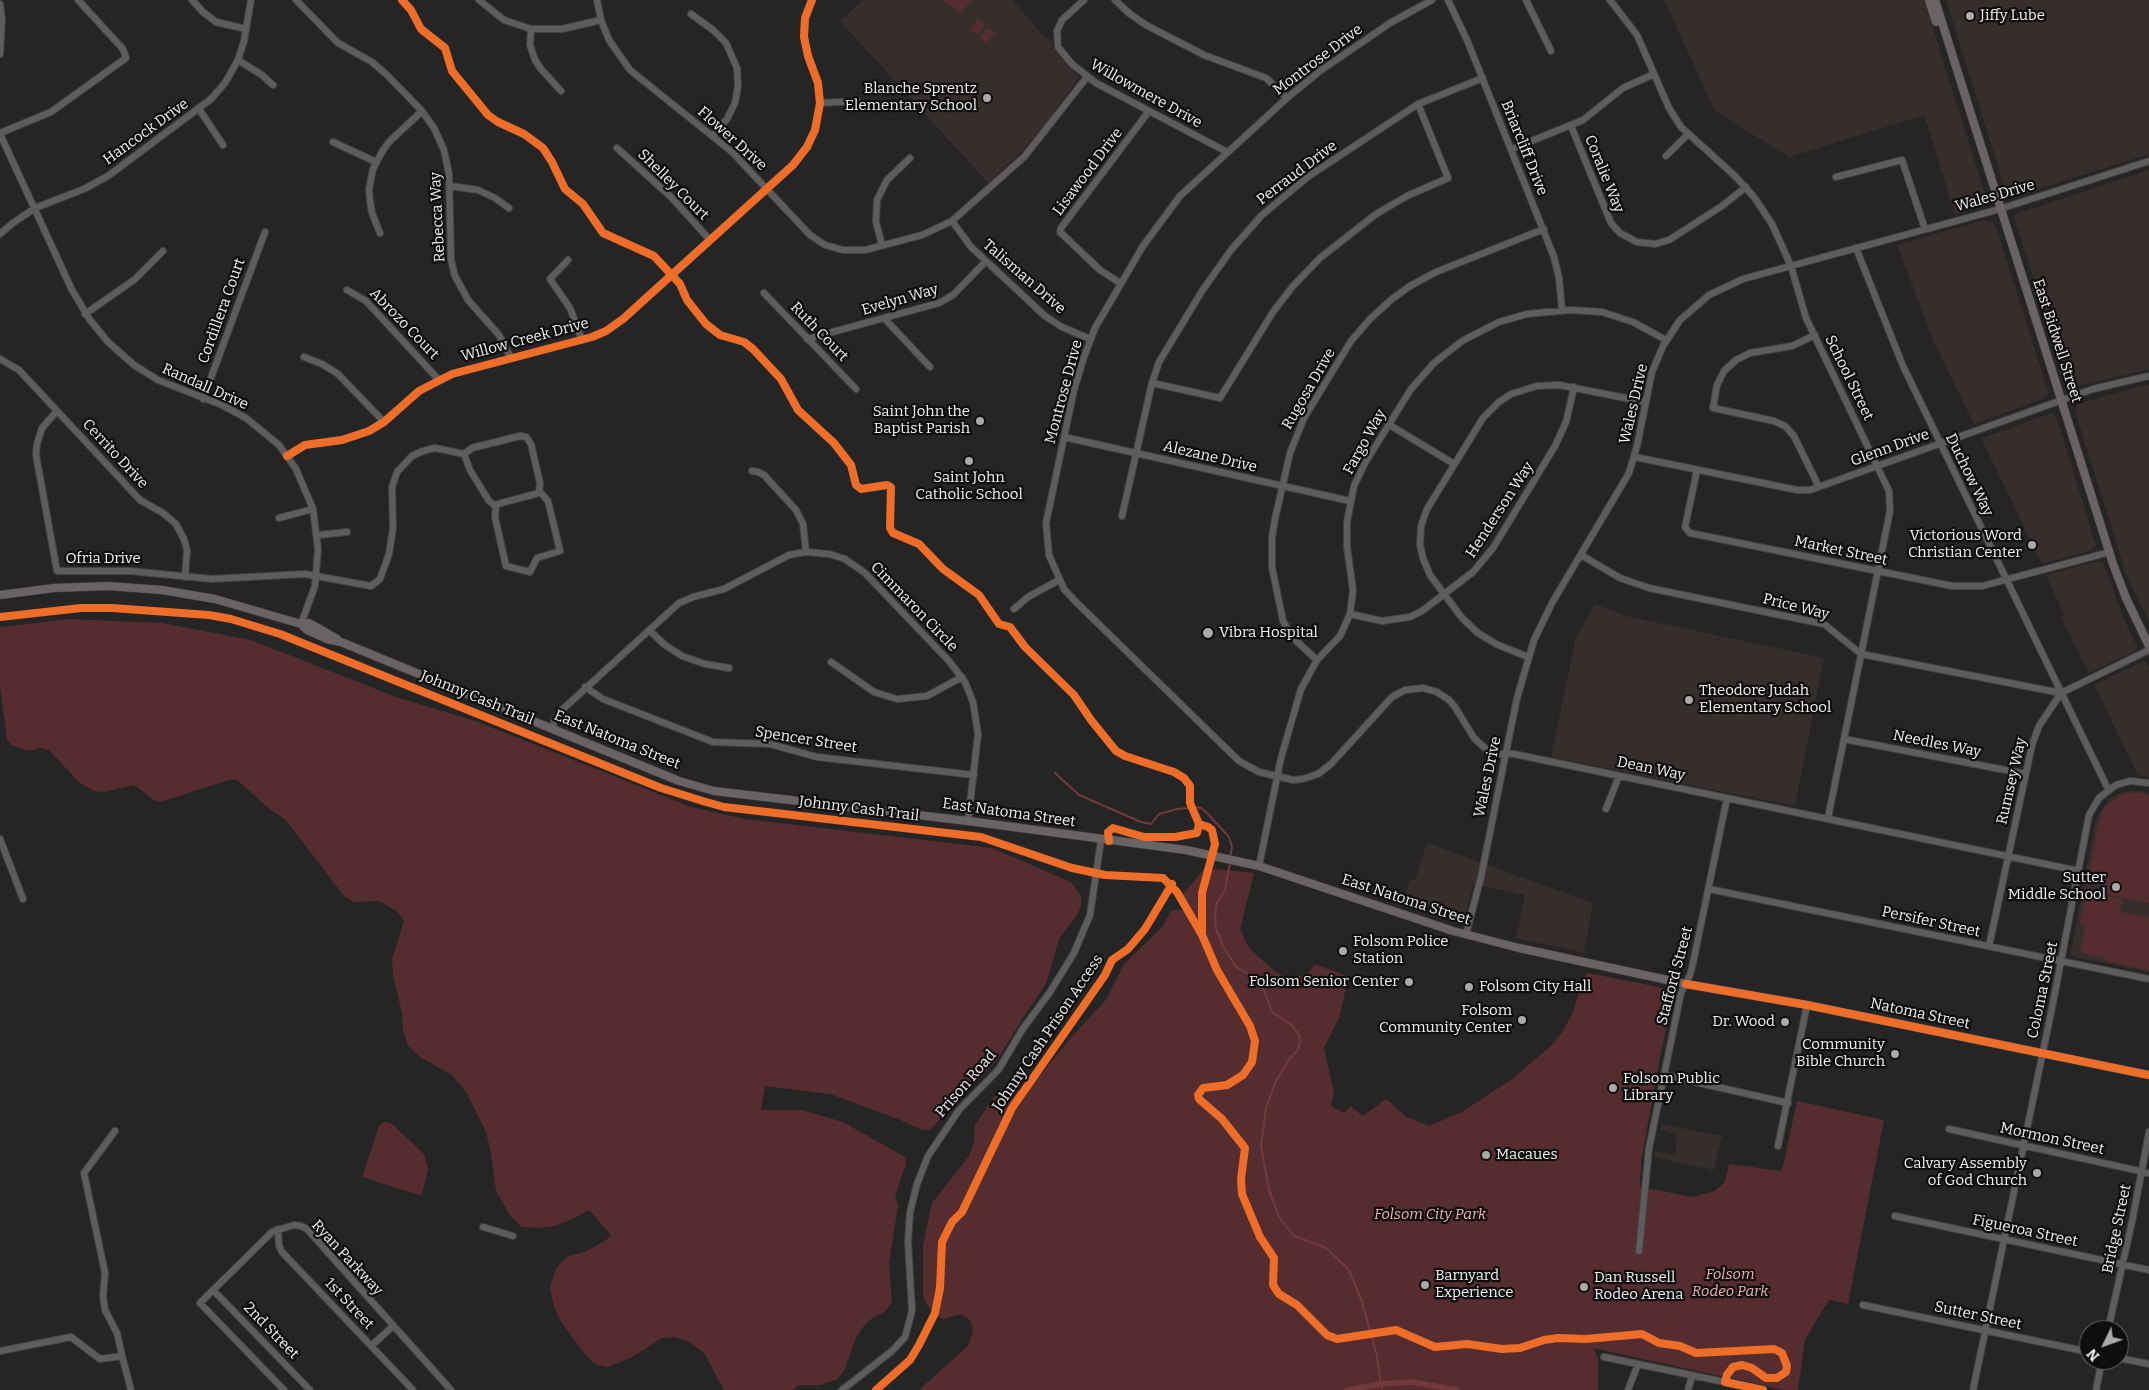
<!DOCTYPE html>
<html>
<head>
<meta charset="utf-8">
<style>
  body { margin:0 }
  #map { position:relative; width:2149px; height:1390px; overflow:hidden; background:#262525; font-family:Bitter,serif }
  canvas { display:block }
  .north { position:absolute; left:2079px; top:1320px; width:50px; height:50px; box-sizing:border-box; background:#0f0d0d; border:1px solid #6a6868; border-radius:50%; rotate:228deg; font-size:14px; font-weight:700; line-height:20px; text-align:center; color:#f2f0f0 }
  .north::after { content:''; display:block; margin:auto; width:18px; height:22px; background:#aba9a9; clip-path:polygon(50% 0,100% 100%,50% 72%,0 100%) }
</style>
</head>
<body>
<div id="map">
<canvas width="2149" height="1390"></canvas>
<div class="north">N</div>
</div>
<script>
const ctx = document.querySelector('canvas').getContext('2d');
ctx.lineJoin = 'round';
function fill(path, color) {
  ctx.fillStyle = color;
  ctx.fill(path, 'evenodd');
}
function poly(rows) {
  const path = new Path2D();
  for (const r of rows) {
    path.moveTo(r[0], r[1]);
    for (let i = 2; i < r.length; i += 2) path.lineTo(r[i], r[i + 1]);
  }
  return path;
}
function strokePath(path, color, width, dash) {
  ctx.strokeStyle = color;
  ctx.lineWidth = width;
  ctx.lineCap = dash ? 'butt' : 'round';
  ctx.setLineDash(dash || []);
  ctx.stroke(path);
}
function label(font, color, halo, rows, align = 'center') {
  ctx.font = font + ' Bitter,serif';
  ctx.lineWidth = 4.5;
  ctx.setLineDash([]);
  ctx.textBaseline = 'middle';
  ctx.strokeStyle = halo;
  ctx.fillStyle = color;
  for (const [text, x, y, turn = 0] of rows) {
    ctx.save();
    ctx.translate(x, y);
    ctx.rotate((+turn || 0) * Math.PI / 180);
    ctx.textAlign = isNaN(turn) ? turn : align;
    if (halo) ctx.strokeText(text, 0, 0);
    ctx.fillText(text, 0, 0);
    ctx.restore();
  }
}
fill(poly([
  [863,0,1012,0,1044,36,1051,40,1053,48,1079,77,1049,119,1023,150,988,183,840,21],
  [1664,0,1924,0,1986,197,1984,204,1981,207,1955,214,1924,115,1789,157,1715,111],
  [1946,0,2149,0,2149,154,2014,197,2007,195],
  [2149,170,2149,369,2069,388,2013,215],
  [1984,220,1992,222,1996,227,2048,391,2048,394,2043,399,1974,424,1934,342,1897,245],
  [2149,384,2149,622,2126,574,2075,411,2076,406,2081,403],
  [2052,413,2057,418,2096,546,2090,551,2042,564,1981,438],
  [2098,561,2103,562,2124,619,2137,646,2135,651,2089,673,2061,617,2064,615,2046,575],
  [1595,604,1626,616,1824,658,1795,806,1551,757,1576,637],
  [2145,660,2149,668,2149,777,2138,775,2094,685],
  [2136,790,2149,793,2149,972,2070,956,2096,818,2110,798,2119,793],
  [1427,843,1593,903,1584,953,1516,938,1525,895,1473,884,1465,919,1460,922,1403,903,1410,879,1415,880],
  [1661,1124,1722,1136,1714,1170,1654,1157,1655,1151,1675,1155,1677,1134,1660,1129]
]), '#362d2d');
fill(poly([
  [943,0,971,0,961,14],
  [978,19,985,24,977,35,970,30],
  [988,27,995,32,987,43,980,38],
  [70,619,162,623,251,640,396,697,478,722,691,807,745,819,992,848,1071,882,1081,896,1081,906,1077,915,1059,939,1046,984,1026,1013,997,1060,948,1112,929,1130,920,1129,898,1119,830,1094,765,1086,761,1110,802,1110,843,1122,905,1157,906,1164,895,1197,898,1205,889,1263,892,1303,884,1312,871,1319,862,1328,856,1338,844,1371,837,1379,821,1385,799,1385,793,1390,724,1390,704,1353,689,1342,675,1337,662,1338,634,1356,608,1367,597,1365,587,1357,562,1323,554,1307,550,1287,557,1267,568,1256,585,1252,605,1241,611,1235,589,1210,575,1218,555,1226,538,1228,522,1227,511,1217,496,1191,490,1147,485,1130,466,1092,452,1075,420,1057,408,1046,403,1030,402,1013,393,975,392,959,404,921,397,911,379,901,354,902,344,896,286,820,271,810,237,780,229,780,160,802,154,800,134,785,104,792,94,791,80,783,49,750,40,748,28,751,11,745,7,739,0,687,0,627],
  [2137,792,2149,795,2149,903,2101,893,2102,887,2096,880,2094,872,2089,871,2099,820,2103,810,2108,804,2123,794],
  [1205,868,1254,873,1240,929,1249,948,1271,968,1284,977,1295,978,1308,973,1315,964,1348,976,1340,1016,1324,1048,1334,1092,1331,1106,1345,1113,1350,1106,1363,1116,1386,1099,1407,1117,1429,1126,1462,1112,1512,1079,1552,1045,1563,1031,1573,1012,1585,975,1588,973,1668,989,1673,995,1657,1073,1641,1162,1640,1187,1693,1197,1715,1191,1725,1182,1729,1164,1782,1171,1797,1101,1884,1120,1848,1304,1829,1300,1805,1339,1798,1390,1784,1390,1593,1348,1598,1358,1598,1390,919,1390,968,1346,973,1331,970,1320,962,1314,943,1319,937,1316,927,1305,923,1296,923,1245,932,1203,969,1156,974,1142,975,1125,995,1096,1005,1091,1029,1089,1069,1040,1105,1001,1124,964,1161,928,1172,910,1185,910,1179,899],
  [2086,892,2122,899,2120,912,2149,917,2149,970,2105,961,2105,958,2082,953,2080,949,2085,925,2080,924],
  [384,1122,391,1123,424,1154,428,1169,422,1194,419,1195,362,1177,379,1126]
]), '#552d2f');
strokePath(poly([
  [1055,773,1079,795,1141,822,1151,824,1159,814,1177,809,1189,808],
  [1194,807,1201,808,1207,813,1229,837,1232,847,1230,859],
  [1230,863,1225,890,1217,903,1215,915,1216,929,1223,946,1236,967,1257,979,1263,987,1272,1012,1292,1025,1299,1035,1300,1041,1298,1050,1289,1059,1275,1083,1266,1108,1261,1146,1269,1190,1279,1217,1294,1236,1326,1248,1349,1270,1362,1302,1377,1356,1382,1390]
]), '#74393d', 2);
strokePath(poly([
  [1347,1390,1382,1384,1412,1382,1457,1390]
]), '#74393d', 5.5);
const minor = poly([
  [192,0,203,12,216,22,246,29],
  [296,0,338,43,372,62,387,75,422,111,434,128,444,150,449,174,451,260,455,276,468,300,499,335,511,358],
  [479,0,504,20,531,29,562,29,601,20],
  [597,0,601,20,609,40,630,70,732,152,810,235,825,245,843,250,865,250,922,235,952,221,1024,157,1087,77],
  [1084,0,1062,20,1057,31,1058,47,1072,64,1096,83,1227,152],
  [1115,0,1130,14,1146,25,1204,55,1266,78,1287,98],
  [1432,0,1390,23,1320,71,1287,98,1180,196,1143,246,1095,328,1084,357,1074,390,1046,523,1049,555,1064,589,1075,601,1239,761,1259,772,1293,780,1303,779,1318,774,1331,764,1392,697,1405,690,1423,688,1437,692,1449,700,1455,707,1474,738,1486,749,1497,754,1514,754,2079,871],
  [1448,0,1467,40,1554,257,1559,278,1562,310],
  [1526,0,1551,51],
  [1610,0,1637,35,1669,108,1681,127,1735,176,1754,197,1772,224,1791,266,1806,318,1889,491,1890,511,1828,818],
  [0,4,2,19,0,54],
  [691,14,713,30,726,43,737,68,738,86,735,103,727,119,713,135],
  [531,29,530,45,535,60,541,69,561,91],
  [238,60,262,75,273,85],
  [820,103,857,101],
  [199,109,223,145],
  [1571,126,1611,223,1620,233,1637,242,1655,244,1669,240,1722,206,1746,187],
  [0,133,51,112,126,58,123,49,78,0],
  [0,134,72,290,90,320,108,342,134,365,158,380,222,405,246,418,279,445,296,469,313,509,318,549,315,586,301,624],
  [333,142,376,162],
  [617,148,671,197,710,240],
  [1512,149,1583,120,1623,88,1654,74],
  [1666,156,1688,134],
  [1836,177,1902,160,1925,229],
  [450,186,478,190,495,198,509,208],
  [952,221,971,247,1045,316,1062,327,1090,339],
  [380,233,372,213,370,201,369,189,373,169,383,150,390,141,422,111],
  [0,234,13,223,35,208,84,189,108,176,211,99,225,83,238,60,244,41,251,0],
  [882,245,876,222,877,200,887,180,910,158],
  [1856,248,1903,366,2108,789],
  [568,260,550,279,570,308,582,340],
  [1120,283,1100,270,1060,232,1061,228,1149,111],
  [347,290,366,301,439,380],
  [764,293,856,389],
  [85,314,134,280,163,251],
  [884,318,930,367],
  [1815,335,1792,346,1750,353,1736,360,1724,371,1717,385,1713,408,1774,421,1785,426,1794,436,1819,487],
  [807,339,939,303,953,295,986,261],
  [304,357,322,364,338,374,384,422],
  [0,359,19,370,140,500,163,513,176,524,184,539,187,550,185,577],
  [1152,383,1220,398,1273,312,1293,286,1320,258,1376,214,1407,196,1448,178,1418,104],
  [203,399,265,232],
  [57,411,42,428,37,444,36,455,57,571,130,571,212,579,305,574,371,586,380,579,389,554,393,528,392,487,397,472,412,456,423,451,435,448,464,454,470,470,489,501,494,505,539,493,542,494,548,501,560,551,537,558,530,572,506,566,495,517,496,505],
  [1388,424,1454,464],
  [1064,437,1350,501],
  [464,454,472,448,520,436,526,437,531,444,540,483,539,493],
  [287,456,305,445,342,440,369,431,384,422,419,391,452,374,592,337,606,331,623,319,793,165,807,147,815,130,820,103,818,83,808,56,804,37,805,18,812,0],
  [1635,457,1797,490,1810,490,2093,389,2149,376],
  [1697,470,1685,527,1690,533,1952,586,1982,586,2110,552],
  [752,471,758,472,764,475,796,510,803,524,806,552],
  [1122,516,1152,383,1159,362,1202,291,1231,250,1262,215,1309,176,1418,104,1483,78],
  [279,518,313,509],
  [318,535,347,532],
  [1581,555,1620,578,1649,588,1824,624,1861,654,2061,693],
  [1014,609,1028,597,1059,580],
  [1350,614,1382,621,1410,617,1422,611,1473,572,1493,548,1555,446,1566,422,1574,387],
  [649,630,665,645,682,656,705,664,729,668],
  [1528,657,1496,644,1478,633,1462,618,1430,575,1423,558,1420,545,1421,526,1427,509,1483,418,1499,402,1511,394,1537,386,1559,385,1646,402],
  [1317,660,1293,638,1283,621,1272,567,1272,537,1275,519,1290,453,1304,418,1351,341,1370,319,1392,299,1410,286,1436,272,1544,229],
  [831,662,874,692,897,699,927,696,962,677],
  [585,687,603,699,713,742,770,744,817,757,974,775],
  [553,729,554,721,563,709,679,603,693,597,724,589,789,555,806,552,829,554,845,559,865,573,949,661,965,682,973,702,978,734,968,821],
  [1844,739,2026,774],
  [1606,809,1619,776],
  [0,839,23,899],
  [1259,866,1281,758,1301,689,1317,660,1340,636,1350,614,1353,590,1347,547,1347,522,1354,486,1365,463,1411,389,1434,363,1462,341,1499,322,1527,314,1570,310,1602,312,1633,322,1666,340],
  [1709,889,2149,979],
  [1466,934,1481,877,1517,698,1534,640,1552,603,1629,473,1637,446,1652,372,1663,346,1680,320,1709,295,1743,279,2000,209,2149,161],
  [1989,946,2032,745,2039,726,2061,693,2149,650],
  [1664,1075,1788,1103],
  [1949,1129,2149,1173],
  [115,1131,84,1173,105,1273,103,1296,105,1310,117,1333,123,1360],
  [1778,1146,1807,1005],
  [1895,1216,2149,1270],
  [483,1227,513,1236],
  [278,1229,279,1246,282,1252,413,1390],
  [1639,1251,1649,1148,1681,993,1690,975,1693,963,1727,798],
  [213,1290,310,1390],
  [1863,1305,2089,1352],
  [2108,1330,2133,1217,2149,1132],
  [371,1346,393,1326],
  [0,1351,71,1337,100,1359,122,1356,131,1390],
  [1604,1357,1763,1390],
  [2119,1358,2149,1364],
  [284,1390,200,1303,272,1232,294,1225,301,1226,307,1229,451,1390],
  [842,1390,892,1351,905,1337,912,1311,908,1242,910,1212,917,1184,928,1156,959,1110,999,1069,1022,1030,1050,992,1074,953,1090,915,1101,840],
  [1628,1390,1638,1364],
  [1688,1390,1692,1376],
  [1973,1390,2052,1008,2089,815,2099,798,2116,785,2130,781,2149,783],
  [2096,1390,2102,1360]
]);
const major = poly([
  [1929,0,1936,22],
  [1935,0,2113,564,2126,598,2149,646],
  [0,595,54,588,108,586,162,590,215,599,301,624,307,630,327,639,341,642,679,781,714,791,968,821,1186,850,1259,866,1453,931,1519,948,1686,984,1807,1005,2149,1075],
  [301,624,309,623,337,639]
]);
strokePath(minor, '#444343', 8);
strokePath(major, '#444343', 9);
strokePath(minor, '#5e5c5c', 6);
strokePath(major, '#696363', 8);
strokePath(poly([
  [402,0,411,10,421,29,445,48,452,71,488,115,498,122,524,134,543,148,552,162,565,189,583,204,603,233,654,256,680,284,687,300,706,324,720,335,744,342,753,349,781,379,798,410,834,443,844,456,851,465,856,485,861,489,887,485,891,487,890,528,893,533,919,544,943,569,979,595,999,624,1010,627,1025,647,1074,695,1091,720,1116,751,1125,756,1174,772,1184,778,1190,786,1190,803,1199,824,1197,833,1175,837,1144,837,1113,828,1108,832,1109,841],
  [287,456,305,445,342,440,369,431,384,422,419,391,452,374,592,337,606,331,623,319,793,165,807,147,815,130,820,103,818,83,808,56,804,37,805,18,812,0],
  [0,617,81,608,112,608,209,615,231,619,280,634,661,788,706,802,724,807,981,837,1072,868,1105,875,1163,878,1177,892,1202,935,1217,970,1250,1026,1255,1041,1252,1062,1243,1075,1227,1085,1203,1088,1198,1095,1199,1099,1222,1119,1245,1148,1241,1179,1242,1194,1260,1237,1274,1258,1273,1285,1279,1294,1297,1305,1327,1335,1337,1339,1396,1330,1435,1347,1467,1344,1502,1349,1520,1348,1544,1340,1558,1338,1586,1339,1642,1334,1659,1343,1680,1346,1696,1353,1774,1349,1782,1353,1787,1366,1786,1372,1777,1378,1766,1378,1752,1368,1742,1365,1733,1367,1727,1375,1725,1382,1763,1390],
  [1199,824,1208,827,1212,830,1215,844,1202,893,1202,933],
  [1686,984,1807,1005,2149,1075],
  [876,1390,910,1360,919,1345,935,1313,940,1288,942,1242,952,1222,962,1212,1012,1108,1105,975,1112,960,1128,949,1145,929,1172,884]
]), '#ee6e29', 8);
for (const [x, y, r, color] of [
  [1970,16,5,"#aba9a9"],
  [987,98,5,"#aba9a9"],
  [980,421,5,"#aba9a9"],
  [969,461,5,"#aba9a9"],
  [2032,545,5,"#aba9a9"],
  [1208,633,6,"#aba9a9"],
  [1689,700,5,"#aba9a9"],
  [2116,887,5,"#aba9a9"],
  [1343,951,5,"#aba9a9"],
  [1409,982,5,"#aba9a9"],
  [1469,987,5,"#aba9a9"],
  [1522,1020,5,"#aba9a9"],
  [1785,1022,5,"#aba9a9"],
  [1895,1054,5,"#aba9a9"],
  [1613,1088,5,"#aba9a9"],
  [1486,1155,5,"#aba9a9"],
  [2037,1173,5,"#aba9a9"],
  [1425,1285,5,"#aba9a9"],
  [1584,1287,5,"#aba9a9"]
]) {
  const dot = new Path2D();
  dot.arc(x, y, r, 0, 2 * Math.PI);
  ctx.fillStyle = color;
  ctx.fill(dot);
  strokePath(dot, '#0f0d0d', 2);
}
label('15px', '#f2f0f0', '#0f0d0d', [
  ["Jiffy Lube",1980,16],
  ["Blanche Sprentz",977,89,"right"],
  ["Elementary School",977,106,"right"],
  ["Saint John the",970,412,"right"],
  ["Baptist Parish",970,429,"right"],
  ["Saint John",969,478,"center"],
  ["Catholic School",969,495,"center"],
  ["Victorious Word",2022,536,"right"],
  ["Christian Center",2022,553,"right"],
  ["Vibra Hospital",1219,633],
  ["Theodore Judah",1699,691],
  ["Elementary School",1699,708],
  ["Sutter",2106,878,"right"],
  ["Middle School",2106,895,"right"],
  ["Folsom Police",1353,942],
  ["Station",1353,959],
  ["Folsom Senior Center",1399,982,"right"],
  ["Folsom City Hall",1479,987],
  ["Folsom",1512,1011,"right"],
  ["Community Center",1512,1028,"right"],
  ["Dr. Wood",1775,1022,"right"],
  ["Community",1885,1045,"right"],
  ["Bible Church",1885,1062,"right"],
  ["Folsom Public",1623,1079],
  ["Library",1623,1096],
  ["Macaues",1496,1155],
  ["Calvary Assembly",2027,1164,"right"],
  ["of God Church",2027,1181,"right"],
  ["Barnyard",1435,1276],
  ["Experience",1435,1293],
  ["Dan Russell",1594,1278],
  ["Rodeo Arena",1594,1295]
], 'left');
label('15px', '#f2f0f0', '#0f0d0d', [
  ["Montrose Drive",1318,60,-37],
  ["Willowmere Drive",1146,94,29],
  ["Hancock Drive",146,132,-36],
  ["Flower Drive",732,139,42],
  ["Briarcliff Drive",1524,148,68],
  ["Lisawood Drive",1088,172,-53],
  ["Perraud Drive",1297,173,-37],
  ["Coralie Way",1604,174,68],
  ["Shelley Court",673,185,45],
  ["Wales Drive",1995,196,-16],
  ["Rebecca Way",438,217,-93],
  ["Talisman Drive",1024,277,41],
  ["Evelyn Way",900,300,-16],
  ["Cordillera Court",222,311,-70],
  ["Abrozo Court",404,324,46],
  ["Ruth Court",819,332,46],
  ["Willow Creek Drive",525,340,-15],
  ["East Bidwell Street",2057,341,72],
  ["School Street",1849,378,64],
  ["Randall Drive",205,387,24],
  ["Rugosa Drive",1309,389,-60],
  ["Montrose Drive",1064,392,-75],
  ["Wales Drive",1634,404,-77],
  ["Fargo Way",1365,442,-61],
  ["Glenn Drive",1890,448,-20],
  ["Cerrito Drive",115,454,47],
  ["Alezane Drive",1210,457,13],
  ["Duchow Way",1969,475,64],
  ["Henderson Way",1500,510,-57],
  ["Market Street",1841,551,12],
  ["Ofria Drive",103,559],
  ["Cimmaron Circle",914,607,46],
  ["Price Way",1796,607,14],
  ["Johnny Cash Trail",477,698,22],
  ["East Natoma Street",617,740,22],
  ["Spencer Street",806,740,9],
  ["Needles Way",1937,744,11],
  ["Dean Way",1651,769,12],
  ["Wales Drive",1488,777,-78],
  ["Rumsey Way",2012,781,-77],
  ["Johnny Cash Trail",859,809,7],
  ["East Natoma Street",1009,813,8],
  ["East Natoma Street",1406,900,18],
  ["Persifer Street",1931,922,12],
  ["Stafford Street",1675,976,-75],
  ["Coloma Street",2043,990,-78],
  ["Natoma Street",1920,1014,12],
  ["Johnny Cash Prison Access",1048,1033,-56],
  ["Prison Road",966,1084,-49],
  ["Mormon Street",2052,1139,12],
  ["Bridge Street",2117,1229,-78],
  ["Figueroa Street",2025,1231,12],
  ["Ryan Parkway",347,1258,47],
  ["1st Street",349,1304,47],
  ["Sutter Street",1978,1316,12],
  ["2nd Street",271,1331,46]
]);
label('italic 15px', '#f3b5b6', '#0f0d0d', [
  ["Folsom City Park",1430,1215],
  ["Folsom",1730,1275],
  ["Rodeo Park",1730,1292]
]);
</script>
</body>
</html>
